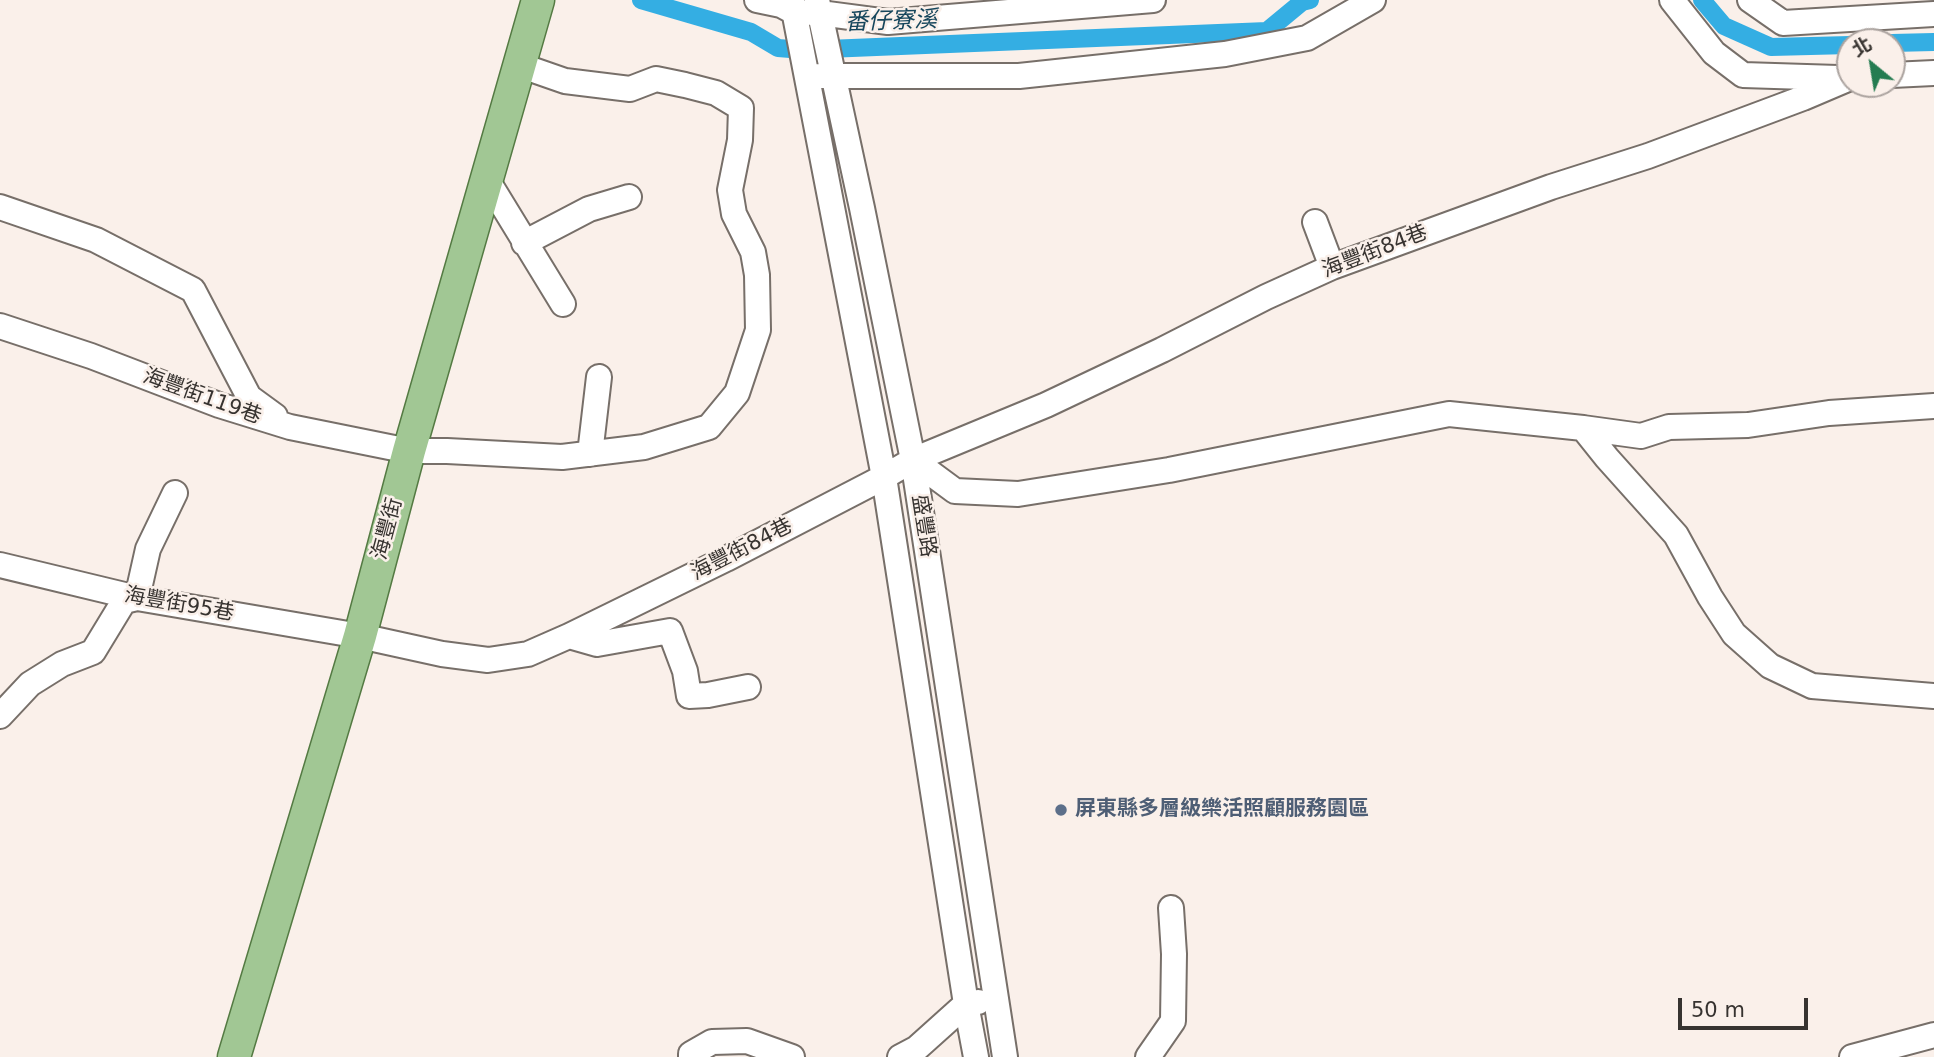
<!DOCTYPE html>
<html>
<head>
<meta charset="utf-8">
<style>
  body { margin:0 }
  #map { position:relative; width:1934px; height:1057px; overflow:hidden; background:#faf0ea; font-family:"DejaVu Sans","Noto Sans TC",sans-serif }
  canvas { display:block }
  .north { position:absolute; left:1836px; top:28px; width:70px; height:70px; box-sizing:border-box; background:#faf0ea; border:2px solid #aca4a0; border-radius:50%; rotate:330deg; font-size:19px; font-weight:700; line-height:28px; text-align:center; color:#373330 }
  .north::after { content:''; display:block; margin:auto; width:24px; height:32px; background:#247c51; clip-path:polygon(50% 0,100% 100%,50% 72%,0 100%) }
  .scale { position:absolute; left:1678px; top:998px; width:130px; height:32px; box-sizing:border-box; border:4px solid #373330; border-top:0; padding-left:9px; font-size:21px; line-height:24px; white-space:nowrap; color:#373330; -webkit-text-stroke:5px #faf0ea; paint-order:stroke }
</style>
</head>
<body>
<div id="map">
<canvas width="1934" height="1057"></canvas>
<div class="north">北</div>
<div class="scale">50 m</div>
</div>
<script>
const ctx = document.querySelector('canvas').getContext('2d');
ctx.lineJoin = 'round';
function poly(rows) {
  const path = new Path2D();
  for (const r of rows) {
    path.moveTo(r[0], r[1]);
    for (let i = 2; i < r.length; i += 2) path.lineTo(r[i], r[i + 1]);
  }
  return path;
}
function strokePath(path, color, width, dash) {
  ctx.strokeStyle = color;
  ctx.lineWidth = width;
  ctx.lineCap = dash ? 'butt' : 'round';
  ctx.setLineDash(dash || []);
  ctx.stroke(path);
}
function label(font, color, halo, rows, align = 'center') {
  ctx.font = font + ' "DejaVu Sans","Noto Sans TC",sans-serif';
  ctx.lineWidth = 5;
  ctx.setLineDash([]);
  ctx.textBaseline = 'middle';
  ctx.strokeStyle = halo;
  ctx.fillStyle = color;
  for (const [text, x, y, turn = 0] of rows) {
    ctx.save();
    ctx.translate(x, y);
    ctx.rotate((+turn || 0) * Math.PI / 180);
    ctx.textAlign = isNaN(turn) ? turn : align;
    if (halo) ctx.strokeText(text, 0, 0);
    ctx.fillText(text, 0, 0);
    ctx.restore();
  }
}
strokePath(poly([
  [641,0,751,32,778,48,803,50,1267,31,1302,2,1310,0],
  [1702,0,1724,26,1771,47,1850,45],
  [1892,43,1934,42]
]), '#34aee3', 18);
const minor = poly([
  [757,0,781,5,794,12,820,13,888,22,1153,0],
  [792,0,884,477,966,1004,976,1057],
  [817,0,862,208,913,460,1005,1057],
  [1672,0,1714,53,1743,75,1838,78],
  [1750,0,1783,23,1934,14],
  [1892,75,1934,73],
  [819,76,1019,76,1225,54,1307,38,1373,0],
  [486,178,563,304],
  [0,207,96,240,193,290,249,397,275,416],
  [1315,222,1332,267],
  [524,243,589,209,629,197],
  [0,326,91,356,219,405,290,427,409,451,447,451,562,457,644,447,709,427,737,393,758,330,757,275,753,252,734,214,730,190,740,140,741,108,716,93,685,85,656,79,630,89,565,81,519,65],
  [1583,428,1607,458,1676,535,1710,597,1734,634,1770,666,1812,686,1934,696],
  [590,454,599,377],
  [913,460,955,491,1018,494,1169,470,1449,414,1583,428,1641,436,1669,427,1748,425,1829,413,1934,406],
  [0,565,137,598,360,636,442,654,488,660,528,654,569,636,726,559,884,477,913,460,1046,405,1162,350,1266,297,1332,267,1551,187,1648,156,1803,98,1850,78],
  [569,636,597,644,670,631,685,671,689,696,708,695,748,687],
  [0,716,30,684,62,664,93,652,124,601,137,598,148,549,175,493],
  [691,1057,691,1054,712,1042,747,1041,792,1057],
  [900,1057,917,1048,966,1004,978,1002],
  [1148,1057,1173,1021,1174,954,1171,908],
  [1852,1057,1934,1035]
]);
const major = poly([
  [234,1057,360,636,409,451,538,0]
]);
strokePath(minor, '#776f69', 28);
strokePath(major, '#547a43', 35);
strokePath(minor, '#fff', 24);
strokePath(major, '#a1c794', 32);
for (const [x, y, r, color] of [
  [1061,810,7,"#5c6f8a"]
]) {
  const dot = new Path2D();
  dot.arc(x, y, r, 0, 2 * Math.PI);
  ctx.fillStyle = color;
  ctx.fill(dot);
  strokePath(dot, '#faf0ea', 2.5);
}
label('21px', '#373330', '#faf0ea', [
  ["海豐街84巷",1375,252,-21],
  ["海豐街119巷",202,397,20],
  ["盛豐路",923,526,81],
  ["海豐街",388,529,-75],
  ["海豐街84巷",742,550,-27],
  ["海豐街95巷",179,605,10]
]);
label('bold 21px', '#4e5e75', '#faf0ea', [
  ["屏東縣多層級樂活照顧服務園區",1075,810]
], 'left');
label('italic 23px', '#16465c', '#faf0ea', [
  ["番仔寮溪",891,22,-2]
]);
</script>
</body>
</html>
